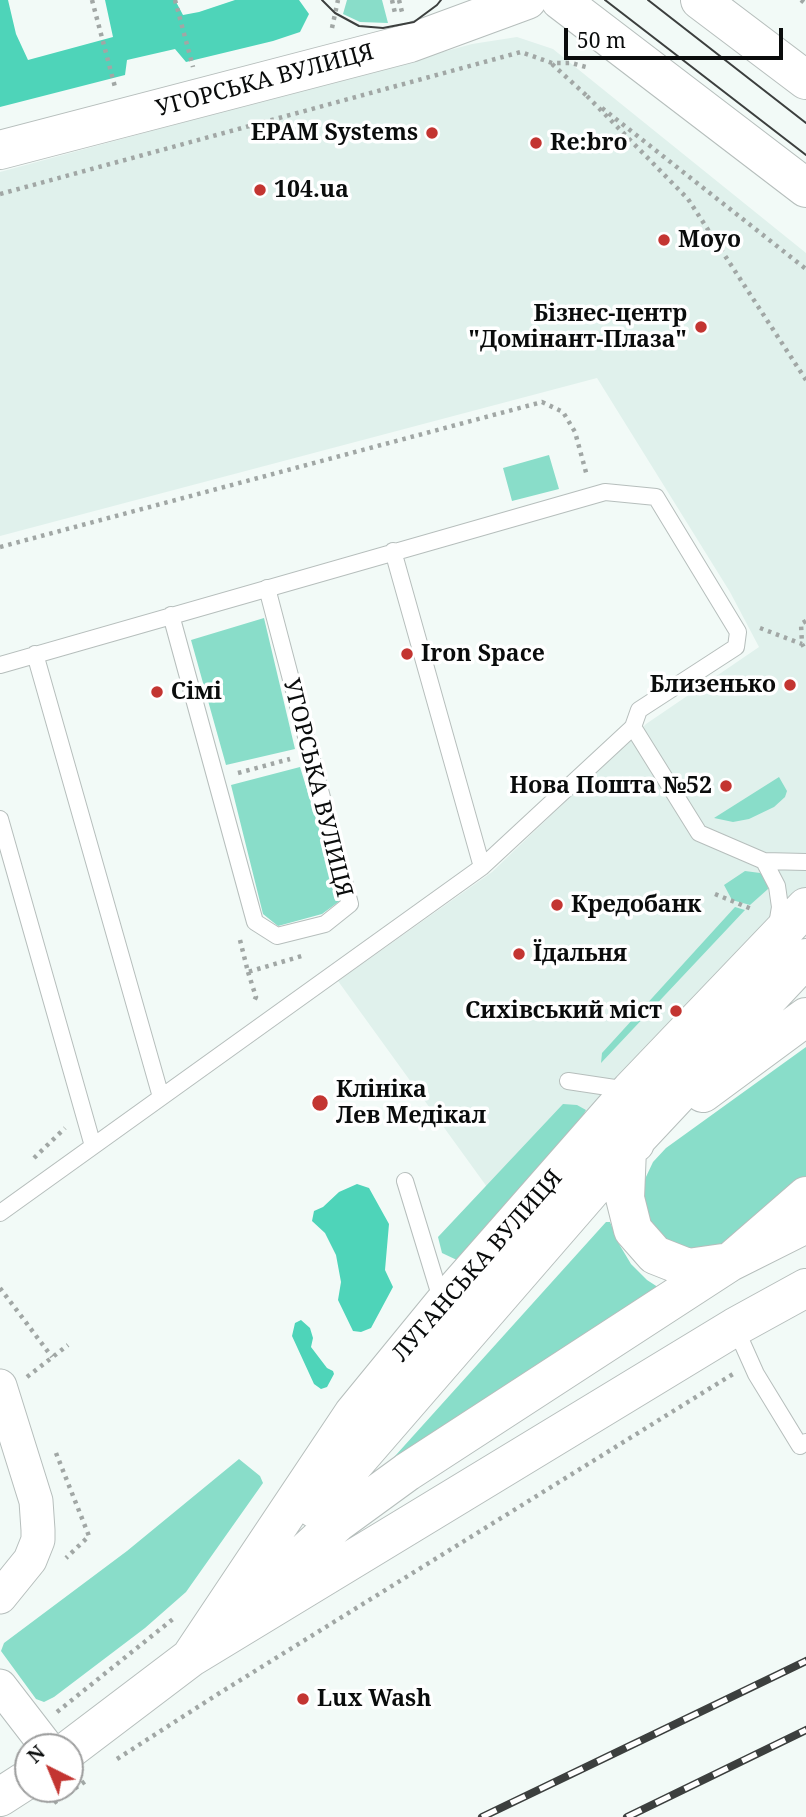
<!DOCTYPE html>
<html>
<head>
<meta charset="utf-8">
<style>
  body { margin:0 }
  #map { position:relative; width:806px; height:1817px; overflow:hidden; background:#f2faf7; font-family:"Noto Serif",serif }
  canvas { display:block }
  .north { position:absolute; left:14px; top:1733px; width:70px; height:70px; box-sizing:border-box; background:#fff; border:2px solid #9d9e9e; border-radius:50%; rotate:317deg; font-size:19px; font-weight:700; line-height:28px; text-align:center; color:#0a0c0c }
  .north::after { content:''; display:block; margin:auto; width:24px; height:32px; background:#c33531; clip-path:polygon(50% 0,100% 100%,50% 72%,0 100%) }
  .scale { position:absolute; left:564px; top:28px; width:219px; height:32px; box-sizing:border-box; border:4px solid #0a0c0c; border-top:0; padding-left:9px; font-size:21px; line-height:24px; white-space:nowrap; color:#0a0c0c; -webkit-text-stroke:5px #fff; paint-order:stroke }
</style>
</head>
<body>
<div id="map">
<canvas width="806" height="1817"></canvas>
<div class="north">N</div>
<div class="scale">50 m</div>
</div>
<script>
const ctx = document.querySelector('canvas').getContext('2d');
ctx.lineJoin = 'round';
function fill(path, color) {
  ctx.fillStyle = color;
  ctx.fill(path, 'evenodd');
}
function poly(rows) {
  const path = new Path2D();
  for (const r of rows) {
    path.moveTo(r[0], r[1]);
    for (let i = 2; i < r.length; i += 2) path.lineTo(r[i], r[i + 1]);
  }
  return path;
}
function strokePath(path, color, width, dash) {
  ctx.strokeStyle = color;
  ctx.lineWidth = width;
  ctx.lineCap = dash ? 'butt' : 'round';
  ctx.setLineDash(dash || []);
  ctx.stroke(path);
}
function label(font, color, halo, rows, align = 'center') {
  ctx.font = font + ' "Noto Serif",serif';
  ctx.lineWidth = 7;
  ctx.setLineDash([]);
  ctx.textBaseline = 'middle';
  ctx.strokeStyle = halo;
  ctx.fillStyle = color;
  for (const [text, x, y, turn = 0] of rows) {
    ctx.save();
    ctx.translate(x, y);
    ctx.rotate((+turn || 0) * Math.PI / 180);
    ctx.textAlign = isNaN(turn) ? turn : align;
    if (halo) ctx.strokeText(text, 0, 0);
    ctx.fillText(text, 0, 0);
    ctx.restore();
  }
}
fill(poly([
  [517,37,553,49,806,253,806,897,508,1216,338,981,492,872,646,724,759,647,730,592,597,378,0,536,0,172,472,44]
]), '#e0f1ec');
fill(poly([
  [347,0,382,0,388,23,360,22,343,14],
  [549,455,559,489,512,501,503,468],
  [264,618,295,749,226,765,191,640],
  [300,767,341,900,322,914,278,926,263,914,231,785],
  [779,777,787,791,785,797,774,807,749,819,733,822,714,818],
  [745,871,760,873,767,879,768,889,750,905,732,900,724,885],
  [735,907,745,910,601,1063,602,1053],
  [806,1047,806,1180,724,1254,669,1247,646,1217,643,1198,645,1179,653,1162,666,1148],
  [563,1104,577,1105,586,1110,579,1123,459,1261,442,1253,438,1237],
  [606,1222,610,1222,619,1244,631,1264,647,1280,667,1293,386,1466],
  [239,1459,260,1476,263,1483,186,1592,145,1628,54,1697,44,1702,36,1699,1,1651,4,1643,127,1551]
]), '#89ddc9');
fill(poly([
  [0,0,8,0,16,34,28,60,113,37,105,0,175,0,183,15,199,12,235,0,299,0,309,14,300,32,273,41,186,62,175,49,127,60,125,75,0,107],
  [357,1184,369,1188,389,1224,385,1270,393,1287,371,1328,361,1332,353,1331,338,1300,341,1282,336,1255,325,1233,312,1221,314,1211,323,1207,339,1192],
  [301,1320,310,1328,313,1338,311,1347,327,1368,333,1371,334,1374,327,1387,321,1389,314,1384,292,1336,295,1323]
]), '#4ed4b9');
const service = poly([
  [393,551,482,867],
  [171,615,255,922,277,936,325,924,350,904,267,588],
  [35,654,161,1097],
  [0,665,605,492,656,497,738,632,736,647,639,710,633,727,699,833,764,861,806,862],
  [0,819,93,1146],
  [764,861,777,886,780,907,777,925],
  [568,1081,628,1090],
  [405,1181,442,1302],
  [0,1213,482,867,633,727],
  [735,1327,756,1374,800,1446,806,1442]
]);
const minor = poly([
  [0,1386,36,1501,38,1530,38,1540,30,1560,0,1597],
  [0,1686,47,1747]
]);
const tertiary = poly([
  [0,150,410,43,527,0]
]);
const secondary = poly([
  [560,0,806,188],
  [700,0,806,80],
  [703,1093,806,1017],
  [635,1143,627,1149,625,1198,633,1230,655,1255,688,1268,730,1262,806,1196],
  [315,1509,627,1149,806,958],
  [248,1605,337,1523,407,1472,730,1262,806,1224],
  [190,1658,353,1414,443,1304,631,1090,806,907],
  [70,1749,190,1658,735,1327,806,1288],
  [0,1797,28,1779]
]);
strokePath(service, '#b6bebc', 18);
strokePath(minor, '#b6bebc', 35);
strokePath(tertiary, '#b6bebc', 40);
strokePath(secondary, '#b6bebc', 40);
strokePath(poly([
  [92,0,115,87],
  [175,0,193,67],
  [392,0,395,13],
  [399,0,402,12],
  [801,0,806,4],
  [332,28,338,0],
  [552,64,587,96],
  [587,96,688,199,806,380],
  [602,108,806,269],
  [0,194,521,52,552,63,571,63,590,68],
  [0,547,542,402,563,412,575,432,587,476],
  [806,621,801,624,802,644,806,651],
  [760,628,802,644],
  [238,773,290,759],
  [715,894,754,910],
  [240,940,248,972,305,955],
  [248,972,256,997,254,1001],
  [34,1158,65,1128],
  [0,1288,52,1357],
  [27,1377,68,1345],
  [56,1453,89,1536,66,1558],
  [57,1712,173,1619],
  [117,1759,218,1694,733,1374],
  [54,1803,87,1780]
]), '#a1a7a5', 4.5, [3.5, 5]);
strokePath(service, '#fff', 16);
strokePath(minor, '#fff', 33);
strokePath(tertiary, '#fff', 38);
strokePath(secondary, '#fff', 38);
strokePath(poly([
  [322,0,335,13,359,26,383,28,414,22,437,5,441,0],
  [605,0,806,155],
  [648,0,806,123]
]), '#3c3f3e', 2);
const rail = poly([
  [482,1817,806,1661],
  [627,1817,806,1730]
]);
strokePath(rail, '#3c3f3e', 8);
strokePath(rail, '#fff', 5, [16]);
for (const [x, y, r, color] of [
  [432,133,7,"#c33531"],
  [536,143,7,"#c33531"],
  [260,190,7,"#c33531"],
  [664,240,7,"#c33531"],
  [701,327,7,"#c33531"],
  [407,654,7,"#c33531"],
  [790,685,7,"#c33531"],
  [157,692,7,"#c33531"],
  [726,786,7,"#c33531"],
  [557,905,7,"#c33531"],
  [519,954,7,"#c33531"],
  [676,1011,7,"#c33531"],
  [320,1103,9,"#c33531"],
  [303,1699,7,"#c33531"]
]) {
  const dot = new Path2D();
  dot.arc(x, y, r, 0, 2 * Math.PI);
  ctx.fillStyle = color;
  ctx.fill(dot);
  strokePath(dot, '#fff', 2.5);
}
label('23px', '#0a0c0c', '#fff', [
  ["УГОРСЬКА ВУЛИЦЯ",265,81,-15],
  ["УГОРСЬКА ВУЛИЦЯ",317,788,76],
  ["ЛУГАНСЬКА ВУЛИЦЯ",478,1266,-49]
]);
label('bold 23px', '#0a0c0c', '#fff', [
  ["EPAM Systems",418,133,"right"],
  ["Re:bro",550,143],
  ["104.ua",274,190],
  ["Moyo",678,240],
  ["Бізнес-центр",687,314,"right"],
  ["\"Домінант-Плаза\"",687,340,"right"],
  ["Iron Space",421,654],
  ["Близенько",776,685,"right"],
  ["Сімі",171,692],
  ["Нова Пошта №52",712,786,"right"],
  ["Кредобанк",571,905],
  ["Їдальня",533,954],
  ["Сихівський міст",662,1011,"right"],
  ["Клініка",336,1090],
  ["Лев Медікал",336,1116],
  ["Lux Wash",317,1699]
], 'left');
</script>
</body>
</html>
